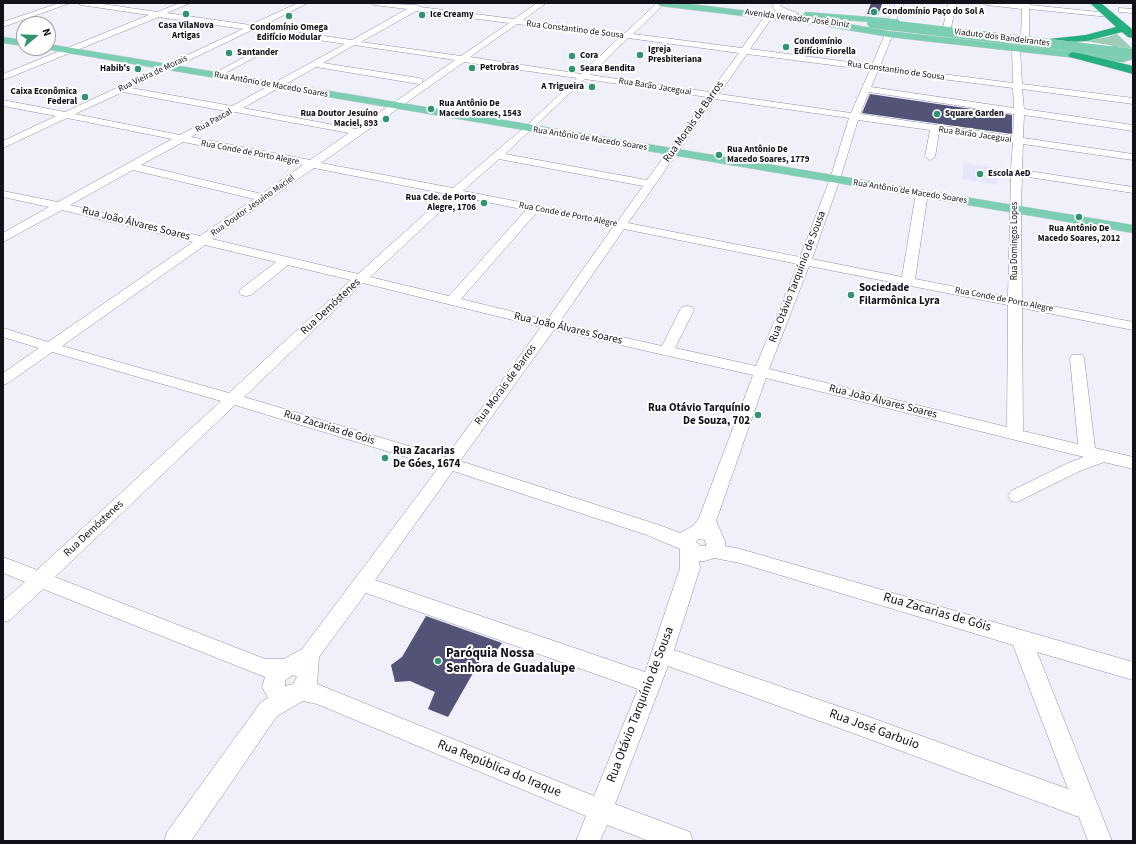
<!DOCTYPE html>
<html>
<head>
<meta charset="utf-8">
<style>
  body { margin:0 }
  #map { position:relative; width:1136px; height:844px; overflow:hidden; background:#f0f0fb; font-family:"Source Sans 3",sans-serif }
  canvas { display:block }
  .frame { position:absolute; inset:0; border:4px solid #11111a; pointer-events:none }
  .north { position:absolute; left:16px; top:16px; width:40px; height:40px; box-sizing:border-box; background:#fff; border:1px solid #a0a0a3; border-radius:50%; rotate:71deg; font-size:11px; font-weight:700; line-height:16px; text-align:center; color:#11111a }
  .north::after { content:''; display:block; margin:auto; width:14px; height:18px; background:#30946f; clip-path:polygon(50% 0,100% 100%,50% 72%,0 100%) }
</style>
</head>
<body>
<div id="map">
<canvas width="1136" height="844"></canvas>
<div class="frame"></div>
<div class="north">N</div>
</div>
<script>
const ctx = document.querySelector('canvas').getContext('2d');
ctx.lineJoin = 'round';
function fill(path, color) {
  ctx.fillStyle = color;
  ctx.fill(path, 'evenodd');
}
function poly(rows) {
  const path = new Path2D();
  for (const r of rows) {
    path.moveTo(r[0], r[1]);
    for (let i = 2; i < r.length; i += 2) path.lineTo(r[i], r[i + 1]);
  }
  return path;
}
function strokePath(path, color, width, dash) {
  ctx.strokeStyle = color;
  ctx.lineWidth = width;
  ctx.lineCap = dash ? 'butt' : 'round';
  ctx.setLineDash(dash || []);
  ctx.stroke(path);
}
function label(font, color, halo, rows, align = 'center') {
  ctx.font = font + ' "Source Sans 3",sans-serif';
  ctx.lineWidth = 4;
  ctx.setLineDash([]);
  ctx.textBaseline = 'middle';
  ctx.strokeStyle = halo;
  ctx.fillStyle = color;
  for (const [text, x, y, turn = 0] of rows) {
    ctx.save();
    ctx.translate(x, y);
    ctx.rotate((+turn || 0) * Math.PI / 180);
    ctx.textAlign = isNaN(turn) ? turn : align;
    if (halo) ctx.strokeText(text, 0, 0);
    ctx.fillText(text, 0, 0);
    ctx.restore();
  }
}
fill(poly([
  [964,163,998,168,997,185,962,179]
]), '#e5e6fa');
fill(poly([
  [1117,34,1133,49,1085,41,1108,37]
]), '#9ecdb7');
fill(poly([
  [871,3,882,4,878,15,867,14],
  [870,94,1012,115,1012,134,862,113],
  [426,616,502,643,493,656,485,652,448,717,428,709,435,692,410,681,395,682,391,665,402,657]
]), '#535277');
const minor = poly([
  [59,3,70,3,3,27,3,22,59,3],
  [77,3,96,3,157,12,180,3,190,3,167,13,250,25,298,3,308,3,260,27,352,40,407,9,374,5,370,3,417,5,420,7,514,19,537,3,546,3,523,20,625,33,657,3,665,3,633,34,742,48,766,14,769,14,773,16,750,49,872,65,885,34,889,32,893,34,880,66,1013,83,1012,49,1016,47,1020,49,1022,84,1133,98,1133,104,1022,89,1024,109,1133,125,1133,131,1024,115,1023,138,1133,154,1133,160,1023,144,1022,170,1133,187,1133,193,1022,176,1021,209,1022,300,1133,322,1133,330,1022,308,1023,431,1078,444,1070,358,1072,355,1082,355,1084,358,1095,448,1133,457,1133,469,1104,462,1080,471,1017,502,1011,501,1008,496,1011,491,1068,463,1084,457,766,378,716,521,725,541,725,546,740,549,1133,662,1133,680,1037,652,1112,841,1088,841,1079,817,861,736,668,666,615,804,690,832,693,841,649,841,607,825,600,841,576,841,586,816,317,704,303,701,277,716,191,841,164,841,167,832,261,702,268,698,262,687,265,677,43,589,10,620,3,622,3,601,25,582,3,573,3,557,37,570,221,401,52,352,8,383,3,385,3,373,39,348,3,337,3,328,48,342,193,242,62,210,3,242,3,233,49,207,3,197,3,191,58,202,172,139,67,118,3,148,3,141,56,116,3,106,3,100,65,112,243,29,159,17,3,80,3,74,149,15,81,5,77,3],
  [416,11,509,23,461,56,361,42,416,11],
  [517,24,620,37,581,74,470,57,517,24],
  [252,30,345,44,232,106,131,88,252,30],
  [628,38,739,53,710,92,590,75,628,38],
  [354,45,455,60,422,83,422,79,419,78,323,63,354,45],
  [747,54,870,70,851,113,719,94,747,54],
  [464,62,577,78,526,126,453,188,321,163,464,62],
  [316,67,419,84,422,83,356,129,243,108,316,67],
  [878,71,1013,88,1014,108,871,87,878,71],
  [585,79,707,97,647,180,505,154,585,79],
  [123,92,225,111,180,135,75,114,123,92],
  [869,92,1014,114,1013,136,860,114,869,92],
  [715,99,849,118,830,179,800,257,628,223,715,99],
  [235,112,349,133,310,160,191,137,235,112],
  [858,120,930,130,925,157,930,160,935,157,939,132,1013,142,1011,170,1010,172,1011,174,1008,297,915,279,928,193,922,190,916,193,902,277,812,259,840,179,858,120],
  [183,142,303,165,262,194,141,165,183,142],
  [499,159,643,186,618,221,463,191,499,159],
  [314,168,447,194,358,274,212,239,314,168],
  [133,170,254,199,200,236,70,205,133,170],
  [457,196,526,210,449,296,370,277,457,196],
  [537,212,613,227,547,320,461,299,537,212],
  [624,229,798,264,756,366,675,348,694,310,692,307,687,306,682,307,680,310,662,346,559,323,624,229],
  [205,245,276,262,241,289,239,292,241,295,246,296,251,295,288,265,351,280,229,393,62,346,205,245],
  [809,266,1008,305,1007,427,769,369,809,266],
  [363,283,541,327,446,457,244,397,363,283],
  [554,330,753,375,699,518,693,526,680,533,659,525,460,461,554,330],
  [235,405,439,467,302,649,284,659,265,659,55,577,235,405],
  [453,471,647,535,680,549,680,568,645,672,375,580,453,471],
  [699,539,705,540,706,546,701,546,696,542,699,539],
  [714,558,740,563,1013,645,1068,789,861,714,674,650,700,568,699,561,705,561,714,558],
  [366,593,638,689,594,796,317,684,319,657,366,593],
  [293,675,297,677,293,684,285,686,285,680,293,675],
  [775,3,783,3,780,6,782,7,799,14,795,16,776,11,772,6,775,3],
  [896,3,904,3,894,24,888,24,887,22,896,3],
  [948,3,956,3,951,28,947,30,943,28,948,3],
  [983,3,1030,3,1030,5,1109,13,1113,15,1109,17,1029,9,1029,37,1025,39,1021,37,1022,9,987,5,983,3],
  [1119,8,1133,9,1133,13,1119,12,1119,8],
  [254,52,261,54,218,77,215,78,211,75,254,52]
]);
const major = poly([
  [656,3,683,3,805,18,801,15,806,12,896,19,899,20,899,24,814,18,889,31,1102,55,1124,55,1109,50,1108,48,1113,45,1129,49,1133,52,1133,59,1123,62,1102,61,889,37,818,25,660,6,656,3],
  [3,37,24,40,24,46,3,43,3,37],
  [48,44,1133,225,1133,233,44,49,48,48,48,44]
]);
const highway = poly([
  [1090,3,1101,3,1133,30,1133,38,1128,37,1122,32,1087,41,1049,43,1048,41,1049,39,1086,35,1116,27,1090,3],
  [1074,52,1133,66,1133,74,1070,57,1068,55,1070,53,1074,52]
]);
strokePath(minor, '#8f8fa8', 1);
strokePath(major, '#cfcfd1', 1);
strokePath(highway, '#cfcfd1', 1);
fill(minor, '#fff');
fill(major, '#7cceb3');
fill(highway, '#25ae80');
const majorBridge = poly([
  [872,23,1133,54]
]);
strokePath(majorBridge, '#cfcfd1', 10, []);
strokePath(majorBridge, '#7cceb3', 10);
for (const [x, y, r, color] of [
  [874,12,4,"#30946f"],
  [186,14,4,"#30946f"],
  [422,15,4,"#30946f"],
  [289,16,4,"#30946f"],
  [786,47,4,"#30946f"],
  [229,53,4,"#30946f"],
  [640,55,4,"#30946f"],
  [572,56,4,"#30946f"],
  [472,68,4,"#30946f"],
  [138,69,4,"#30946f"],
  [572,69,4,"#30946f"],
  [592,87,4,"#30946f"],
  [85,97,4,"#30946f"],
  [431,109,4,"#30946f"],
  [937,114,4,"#30946f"],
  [386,119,4,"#30946f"],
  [719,155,4,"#30946f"],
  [980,174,4,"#30946f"],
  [484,203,4,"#30946f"],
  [1079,217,4,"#30946f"],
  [851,295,4,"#30946f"],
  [758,415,4,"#30946f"],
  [385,458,4,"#30946f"],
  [438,661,4,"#30946f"]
]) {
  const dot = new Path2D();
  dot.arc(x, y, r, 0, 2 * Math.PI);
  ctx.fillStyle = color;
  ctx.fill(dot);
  strokePath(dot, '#fff', 1.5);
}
label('bold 9px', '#11111a', '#fff', [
  ["Condomínio Paço do Sol A",882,12],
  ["Ice Creamy",430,15],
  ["Casa VilaNova",186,26,"center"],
  ["Artigas",186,36,"center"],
  ["Condomínio Omega",289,28,"center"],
  ["Edifício Modular",289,38,"center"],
  ["Condomínio",794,42],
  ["Edifício Fiorella",794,52],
  ["Igreja",648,50],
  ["Presbiteriana",648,60],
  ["Santander",237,53],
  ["Cora",580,56],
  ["Petrobras",480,68],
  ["Habib's",130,69,"right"],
  ["Seara Bendita",580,69],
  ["A Trigueira",584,87,"right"],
  ["Caixa Econômica",77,92,"right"],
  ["Federal",77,102,"right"],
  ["Rua Antônio De",439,104],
  ["Macedo Soares, 1543",439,114],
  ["Rua Doutor Jesuíno",378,114,"right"],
  ["Maciel, 893",378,124,"right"],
  ["Square Garden",945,114],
  ["Rua Antônio De",727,150],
  ["Macedo Soares, 1779",727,160],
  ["Escola AeD",988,174],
  ["Rua Cde. de Porto",476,198,"right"],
  ["Alegre, 1706",476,208,"right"],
  ["Rua Antônio De",1079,229,"center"],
  ["Macedo Soares, 2012",1079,239,"center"]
], 'left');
label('9px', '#11111a', '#fff', [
  ["Avenida Vereador José Diniz",797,19,7],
  ["Rua Constantino de Sousa",575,30,7],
  ["Viaduto dos Bandeirantes",1002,38,7],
  ["Rua Constantino de Sousa",896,71,8],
  ["Rua Vieira de Morais",153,74,-25],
  ["Rua Antônio de Macedo Soares",271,85,10],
  ["Rua Barão Jaceguai",655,87,9],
  ["Rua Pascal",214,121,-29],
  ["Rua Barão Jaceguai",975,135,8],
  ["Rua Antônio de Macedo Soares",590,139,9],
  ["Rua Conde de Porto Alegre",250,153,11],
  ["Rua Antônio de Macedo Soares",910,192,9],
  ["Rua Doutor Jesuíno Maciel",253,206,-35],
  ["Rua Conde de Porto Alegre",568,215,11],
  ["Rua Domingos Lopes",1015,241,-90],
  ["Rua Conde de Porto Alegre",1004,300,11]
]);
label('11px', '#11111a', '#fff', [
  ["Rua Morais de Barros",694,122,-55],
  ["Rua João Álvares Soares",136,224,14],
  ["Rua Otávio Tarquínio de Sousa",798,277,-69],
  ["Rua Demóstenes",331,307,-43],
  ["Rua João Álvares Soares",568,329,13],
  ["Rua Morais de Barros",506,385,-54],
  ["Rua João Álvares Soares",883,402,14],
  ["Rua Zacarias de Góis",329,428,17],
  ["Rua Demóstenes",94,529,-43]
]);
label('bold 11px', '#11111a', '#fff', [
  ["Sociedade",859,289],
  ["Filarmônica Lyra",859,302],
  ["Rua Otávio Tarquínio",750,409,"right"],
  ["De Souza, 702",750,422,"right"],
  ["Rua Zacarias",393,452],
  ["De Góes, 1674",393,465]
], 'left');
label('13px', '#11111a', '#fff', [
  ["Rua Zacarias de Góis",937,613,16],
  ["Rua Otávio Tarquínio de Sousa",641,705,-69],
  ["Rua José Garbuio",874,730,20],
  ["Rua República do Iraque",499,769,22]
]);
label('bold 13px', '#11111a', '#fff', [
  ["Paróquia Nossa",446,654],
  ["Senhora de Guadalupe",446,669]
], 'left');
</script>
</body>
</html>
